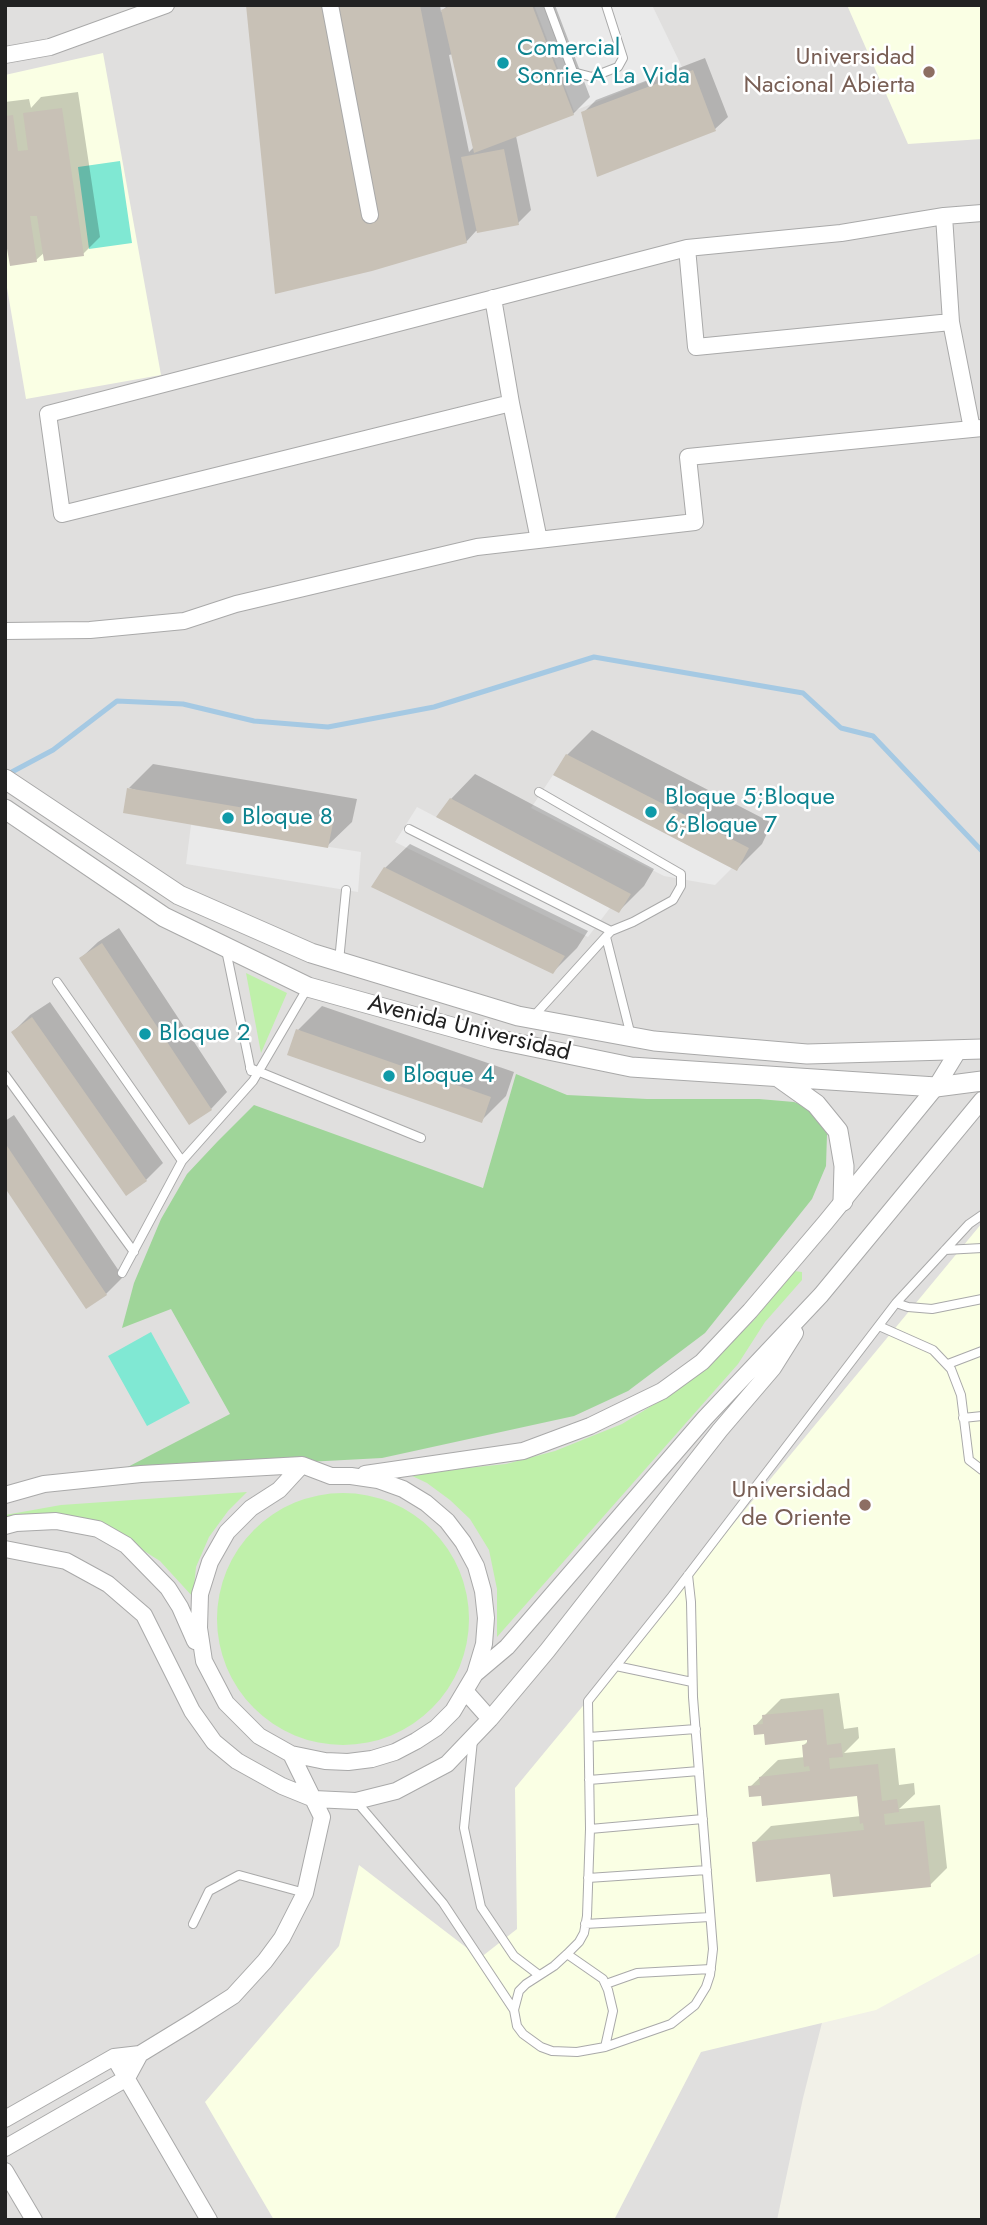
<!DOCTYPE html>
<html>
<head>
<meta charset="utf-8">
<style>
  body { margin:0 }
  #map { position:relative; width:987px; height:2225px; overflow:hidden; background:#f2f1e8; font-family:Jost,sans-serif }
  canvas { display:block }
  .frame { position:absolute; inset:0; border:7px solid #222; pointer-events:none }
</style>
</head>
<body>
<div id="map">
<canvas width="987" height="2225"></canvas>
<div class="frame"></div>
</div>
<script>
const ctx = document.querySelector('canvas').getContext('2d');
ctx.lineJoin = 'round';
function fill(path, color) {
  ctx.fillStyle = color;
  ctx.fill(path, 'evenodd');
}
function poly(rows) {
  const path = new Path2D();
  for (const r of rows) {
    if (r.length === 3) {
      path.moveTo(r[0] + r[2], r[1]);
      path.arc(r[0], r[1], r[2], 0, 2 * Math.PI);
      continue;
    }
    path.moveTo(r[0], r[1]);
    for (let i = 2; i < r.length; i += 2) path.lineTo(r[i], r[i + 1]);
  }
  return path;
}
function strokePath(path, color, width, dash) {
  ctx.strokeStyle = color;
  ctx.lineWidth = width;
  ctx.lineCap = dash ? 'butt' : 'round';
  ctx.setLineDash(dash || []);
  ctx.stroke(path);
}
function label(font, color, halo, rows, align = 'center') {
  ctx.font = font + ' Jost,sans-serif';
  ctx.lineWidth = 5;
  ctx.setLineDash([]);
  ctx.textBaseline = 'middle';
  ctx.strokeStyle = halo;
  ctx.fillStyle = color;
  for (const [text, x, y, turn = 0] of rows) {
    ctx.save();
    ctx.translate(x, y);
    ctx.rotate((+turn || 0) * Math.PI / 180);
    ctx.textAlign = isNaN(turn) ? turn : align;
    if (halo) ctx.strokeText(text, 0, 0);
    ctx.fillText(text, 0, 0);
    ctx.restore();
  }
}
fill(poly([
  [5,5,982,5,982,1946,835,1971,803,2098,777,2220,5,2220]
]), '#e0dfde');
fill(poly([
  [847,5,982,5,982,139,908,144],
  [103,53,161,375,26,399,5,276,5,75],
  [982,1223,982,1952,876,2010,701,2052,614,2220,274,2220,205,2102,339,1946,359,1865,480,1958,517,1929,515,1788]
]), '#faffe4');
fill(poly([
  [246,973,287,993,261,1053],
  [794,1271,802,1272,802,1280,765,1322,738,1364,497,1637,497,1589,489,1550,470,1519,450,1500,427,1483,408,1474,506,1464,555,1451,622,1424,671,1394,717,1357,754,1320],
  [247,1492,228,1511,209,1537,196,1567,193,1597,160,1561,133,1544,101,1530,5,1527,5,1515,61,1505],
  [343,1619,126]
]), '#bff0aa');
fill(poly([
  [516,1074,567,1095,647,1099,759,1099,794,1102,815,1110,827,1134,826,1166,812,1199,705,1333,628,1391,574,1416,382,1458,118,1472,230,1414,171,1309,122,1328,134,1283,161,1219,187,1174,218,1141,254,1105,483,1188]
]), '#9fd599');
fill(poly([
  [120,161,132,243,89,249,78,167],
  [151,1332,190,1403,147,1426,108,1356]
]), '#80e8d3');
fill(poly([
  [534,5,652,5,682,67,574,111],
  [553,775,732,868,715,885,664,876,531,808],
  [417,807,610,908,588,937,395,842],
  [191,825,361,852,358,892,186,864]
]), '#eaeaea');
fill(poly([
  [440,5,441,12,448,5,555,5,590,97,573,114,516,136,531,210,518,223,476,231,466,242,248,6],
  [453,54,474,147,469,152,449,55],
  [705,58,728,117,715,129,599,174,583,113,596,100],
  [78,92,100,237,83,254,45,252,36,260,5,226,5,102,29,99,31,108,41,97],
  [592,730,772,823,762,844,737,869,567,755],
  [153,764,357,799,352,822,327,846,129,788],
  [475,774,654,869,644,886,619,911,451,799],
  [410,844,588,931,577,948,553,972,385,868],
  [119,928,227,1092,211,1109,81,958,98,942],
  [50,1002,163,1163,146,1180,13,1032,30,1015],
  [322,1006,514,1072,506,1096,481,1121,298,1030],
  [14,1115,123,1277,106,1294,5,1185,5,1121],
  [839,1693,844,1729,858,1727,859,1738,844,1753,895,1748,899,1785,914,1783,915,1794,899,1809,940,1805,947,1868,930,1885,831,1872,754,1843,771,1826,861,1816,859,1794,762,1794,750,1787,778,1760,805,1757,803,1746,811,1738,766,1732,755,1726,764,1716,781,1699]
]), '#0003');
strokePath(poly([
  [8,774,53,750,117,701,183,704,254,721,328,727,434,707,594,657,803,693,841,728,873,736,982,851]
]), '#a5c9e3', 5);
fill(poly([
  [246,5,420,5,467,243,372,271,275,294],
  [452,5,532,5,574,115,474,153,441,10],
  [693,70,716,131,597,177,581,112],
  [62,108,84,256,44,261,37,216,30,216,37,262,10,266,5,237,5,116,13,115,18,151,28,150,23,113],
  [504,149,519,225,477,233,461,157],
  [566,754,749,848,737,871,553,775],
  [127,788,333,823,328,848,123,813],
  [450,798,631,894,619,913,436,817],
  [384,867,565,956,553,974,371,887],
  [102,943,212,1110,189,1125,79,958],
  [32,1017,147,1181,126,1196,11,1032],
  [296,1029,491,1097,482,1123,287,1055],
  [5,1143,107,1295,86,1309,5,1188],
  [823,1709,827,1745,841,1743,843,1757,829,1758,830,1769,878,1764,882,1801,897,1799,899,1812,884,1814,885,1825,924,1821,931,1887,833,1897,830,1874,756,1882,752,1842,864,1830,863,1823,860,1824,857,1796,762,1806,761,1796,749,1797,748,1786,760,1785,759,1777,810,1771,809,1766,804,1767,802,1745,807,1744,807,1740,765,1745,764,1734,754,1735,753,1725,763,1724,762,1715]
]), '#c8c1b6');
const service = poly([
  [548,5,573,72,592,77,618,67,623,58,606,5],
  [409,829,611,931],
  [606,937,631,1036],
  [226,950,251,1071],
  [339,961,346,890],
  [57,982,182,1161],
  [533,1017,611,931,633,922,673,900,681,886,681,874,539,792],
  [250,1068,421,1138],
  [5,1075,134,1252],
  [945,1250,982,1248],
  [122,1273,182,1161,253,1081,308,987],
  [896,1303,908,1307,932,1309,982,1299],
  [879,1326,933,1350,951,1369,961,1395,969,1460,982,1470],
  [948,1364,982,1351],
  [963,1418,982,1416],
  [688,1575,691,1602,693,1697,713,1949,710,1975,706,1987,695,2005,671,2024,605,2047,577,2052,552,2051,541,2047,523,2034,517,2026,514,2010,519,1991,526,1984,554,1966,567,1954,579,1942,584,1933,587,1916,590,1829,588,1701,672,1596,896,1303,969,1224,982,1215],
  [616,1666,692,1682],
  [589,1737,696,1729],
  [473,1740,464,1828,481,1907,514,1956,539,1975],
  [589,1780,699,1771],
  [356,1801,443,1903,514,2010],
  [590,1829,703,1819],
  [588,1878,707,1870],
  [193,1924,209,1891,239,1875,305,1893],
  [585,1924,710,1917],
  [567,1954,603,1979,608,1990,613,2011,605,2047],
  [606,1984,637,1973,711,1969]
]);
const minor = poly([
  [330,5,370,215],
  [5,55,50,47,166,5],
  [944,216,951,322,972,429],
  [687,248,696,347,951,322],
  [493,298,511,403,539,540],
  [511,403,62,514,48,414,687,248,841,233,944,216,982,213],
  [5,631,90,630,184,621,236,604,477,547,695,522,688,457,982,428],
  [365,1474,523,1451,590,1426,662,1391,702,1362,750,1311,825,1223,936,1087,958,1051],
  [5,1495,44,1484,141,1474,302,1465],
  [5,1526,16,1523,56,1521,98,1529,126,1545,168,1588,180,1607,195,1641],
  [5,1549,66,1561,108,1584,144,1615,192,1711,214,1742,237,1761,282,1786,314,1799,356,1801,396,1791,447,1764,490,1719,547,1651,720,1430,773,1368,795,1333],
  [475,1674,484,1644,486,1618,483,1591,476,1566,463,1542,447,1521,426,1503,403,1489,378,1480,351,1476,331,1476,302,1465,279,1490,251,1508,227,1532,210,1562,200,1594,199,1628,204,1661,226,1703,259,1736,291,1754,325,1761,348,1762,372,1759,395,1752,416,1741,436,1728,453,1711,475,1674,507,1647,705,1418,821,1295,982,1100],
  [466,1692,490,1719],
  [114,2057,209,2220],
  [5,2119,114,2057,140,2054,194,2021,233,1996,265,1961,282,1938,305,1893,322,1817,291,1754],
  [5,2148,127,2078,140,2054],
  [5,2171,34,2220]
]);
const tertiary = poly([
  [5,779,179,895,311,953,518,1016,654,1041,807,1054,982,1049],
  [5,809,164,917,308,987,495,1039,631,1067,936,1087,982,1081],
  [778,1077,816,1104,838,1131,844,1166,843,1201]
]);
strokePath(service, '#a9a9a9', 10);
strokePath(minor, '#a9a9a9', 18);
strokePath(tertiary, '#a9a9a9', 21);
strokePath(service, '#fff', 8);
strokePath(minor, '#fff', 16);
strokePath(tertiary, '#fff', 19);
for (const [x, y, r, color] of [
  [503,63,7,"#0f9aa8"],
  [929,72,7,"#8d6e63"],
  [651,812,7,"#0f9aa8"],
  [228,818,7,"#0f9aa8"],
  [145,1034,7,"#0f9aa8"],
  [389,1076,7,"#0f9aa8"],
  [865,1505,7,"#8d6e63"]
]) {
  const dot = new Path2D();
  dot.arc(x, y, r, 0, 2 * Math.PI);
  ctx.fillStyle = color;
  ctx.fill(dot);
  strokePath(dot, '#fff', 2.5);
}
label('24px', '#0d838f', '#fff', [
  ["Comercial",517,49],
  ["Sonrie A La Vida",517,77],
  ["Bloque 5;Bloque",665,798],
  ["6;Bloque 7",665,826],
  ["Bloque 8",242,818],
  ["Bloque 2",159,1034],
  ["Bloque 4",403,1076]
], 'left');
label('24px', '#785e54', '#fff', [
  ["Universidad",915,58],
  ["Nacional Abierta",915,86],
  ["Universidad",851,1491],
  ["de Oriente",851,1519]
], 'right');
label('24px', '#222', '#fff', [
  ["Avenida Universidad",469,1029,14]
]);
</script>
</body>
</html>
